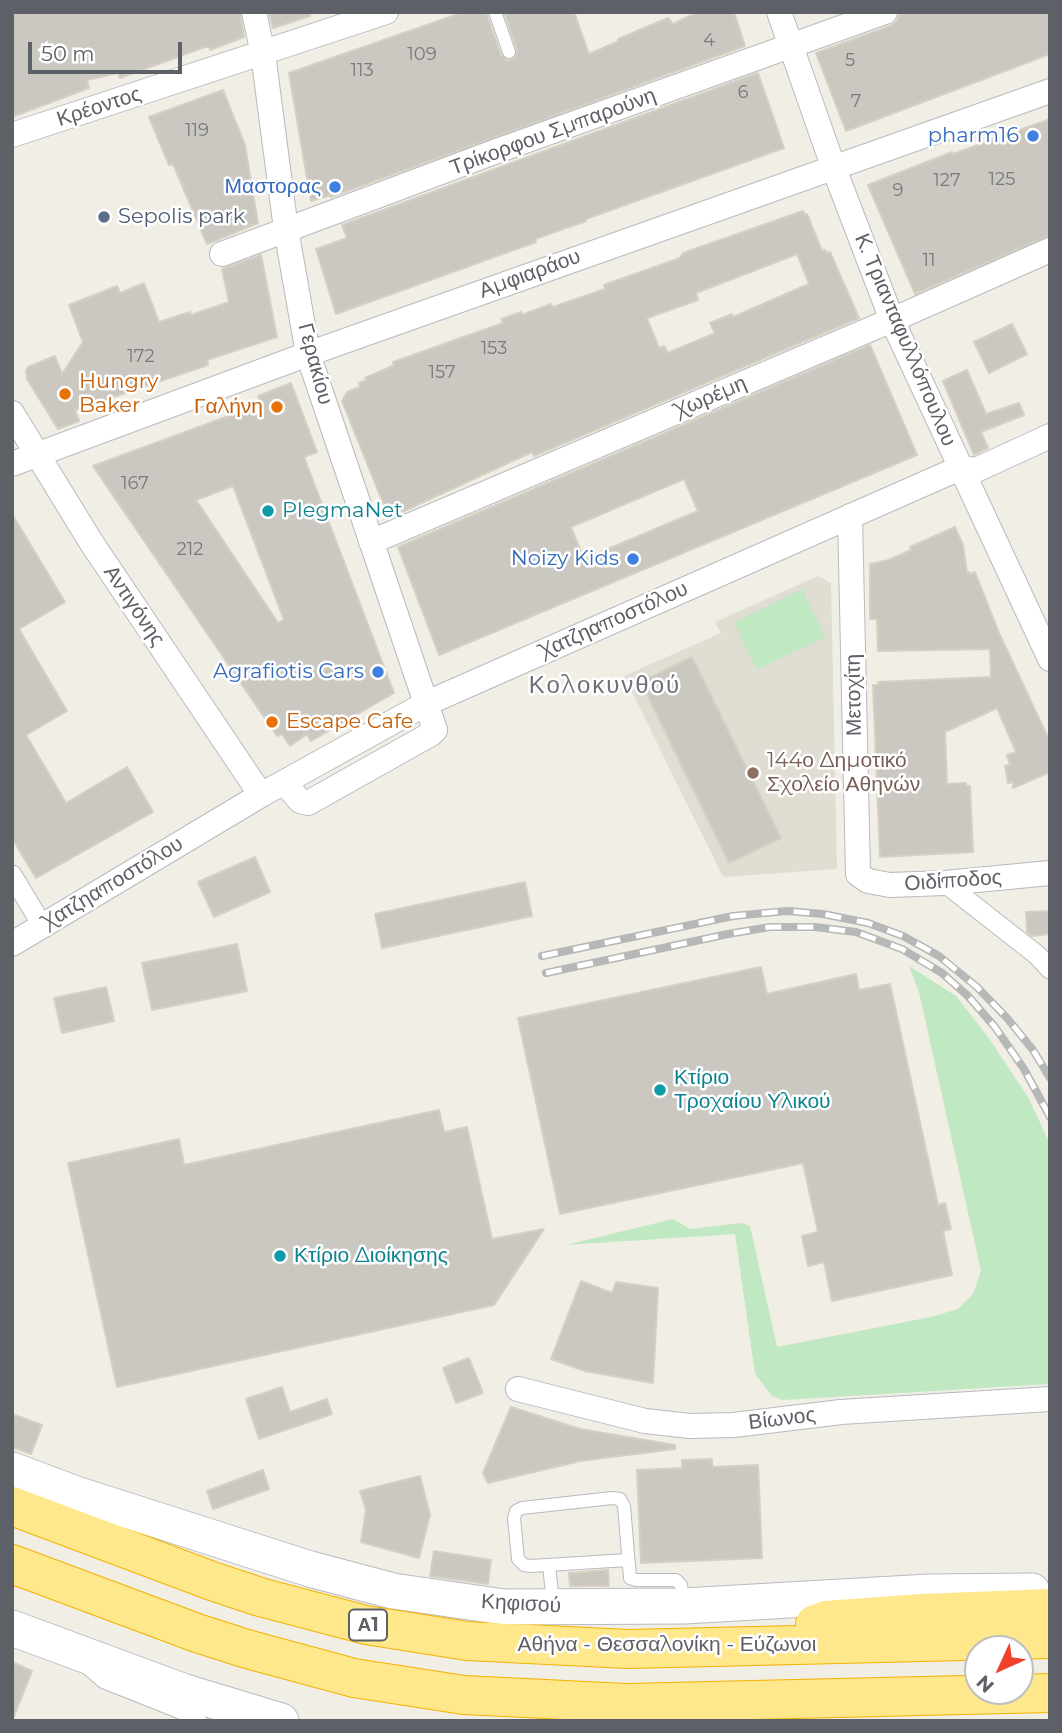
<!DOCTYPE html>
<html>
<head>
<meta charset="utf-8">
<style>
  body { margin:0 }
  #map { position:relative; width:1062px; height:1733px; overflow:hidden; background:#f0eee5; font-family:Montserrat,sans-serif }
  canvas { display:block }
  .frame { position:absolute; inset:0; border:14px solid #5d6066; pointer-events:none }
  .north { position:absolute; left:964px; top:1635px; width:70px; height:70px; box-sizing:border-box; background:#fff; border:2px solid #bebfc2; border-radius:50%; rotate:225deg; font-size:19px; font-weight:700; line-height:28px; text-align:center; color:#5d6066 }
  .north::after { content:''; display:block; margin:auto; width:24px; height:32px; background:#f0422b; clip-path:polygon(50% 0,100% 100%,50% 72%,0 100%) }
  .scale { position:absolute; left:28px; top:42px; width:154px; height:32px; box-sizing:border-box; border:4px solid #5d6066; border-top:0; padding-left:9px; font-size:21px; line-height:24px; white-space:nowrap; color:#5d6066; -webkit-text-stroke:5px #fff; paint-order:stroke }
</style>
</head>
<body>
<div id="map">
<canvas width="1062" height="1733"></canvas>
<div class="frame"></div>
<div class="north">N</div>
<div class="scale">50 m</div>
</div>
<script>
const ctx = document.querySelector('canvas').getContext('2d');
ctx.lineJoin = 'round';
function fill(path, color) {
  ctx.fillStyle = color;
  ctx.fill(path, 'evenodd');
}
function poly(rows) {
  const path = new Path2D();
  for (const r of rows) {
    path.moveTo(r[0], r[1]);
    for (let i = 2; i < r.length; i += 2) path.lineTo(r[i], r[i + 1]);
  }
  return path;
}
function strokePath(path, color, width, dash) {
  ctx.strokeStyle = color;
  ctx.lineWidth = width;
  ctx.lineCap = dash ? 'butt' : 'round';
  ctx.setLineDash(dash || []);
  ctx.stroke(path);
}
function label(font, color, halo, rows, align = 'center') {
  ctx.font = font + ' Montserrat,sans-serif';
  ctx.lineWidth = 5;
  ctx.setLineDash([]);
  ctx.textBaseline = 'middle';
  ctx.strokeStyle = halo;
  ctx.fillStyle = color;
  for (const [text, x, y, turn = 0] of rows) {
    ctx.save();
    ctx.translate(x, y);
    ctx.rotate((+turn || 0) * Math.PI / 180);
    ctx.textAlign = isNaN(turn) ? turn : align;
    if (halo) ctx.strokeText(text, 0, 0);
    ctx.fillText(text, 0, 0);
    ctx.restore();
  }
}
fill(poly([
  [818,576,831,583,837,869,723,877,624,676,721,633,715,622]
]), '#e0ddd3');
fill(poly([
  [802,589,825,637,757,670,734,622],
  [909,966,956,996,988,1037,1028,1097,1050,1144,1050,1384,783,1400,772,1396,755,1374,735,1234,566,1245,673,1219,690,1229,742,1223,750,1226,777,1347,931,1317,958,1309,973,1294,981,1271,919,992]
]), '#c0e8c2');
const building = poly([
  [12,12,240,12,244,37,210,50,209,47,205,47,120,78,118,73,87,80,89,88,12,117,12,12],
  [269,12,310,12,310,16,273,28,269,12],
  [464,12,486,12,501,55,508,61,515,58,517,50,504,12,574,12,589,54,619,41,618,39,668,18,673,24,698,12,734,12,745,46,331,197,331,195,311,201,289,73,464,12],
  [900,12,1050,12,1050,54,846,131,816,53,890,26,897,21,900,12],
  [758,73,784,148,586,219,586,221,535,239,536,242,336,314,316,249,347,238,342,225,758,73],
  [223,90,245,145,258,223,207,244,173,164,169,165,149,117,223,90],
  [1050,119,1050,235,915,294,868,185,952,152,953,154,1050,119],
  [803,211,805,214,807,214,822,251,825,250,827,253,830,252,859,318,534,456,532,452,389,518,342,401,347,392,360,387,359,383,367,380,365,378,390,367,394,365,393,362,503,323,501,319,521,312,522,315,551,304,553,307,605,289,604,285,680,258,683,253,803,211],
  [797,254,809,284,733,317,732,314,710,323,715,333,668,353,664,346,659,348,647,318,698,300,696,293,797,254],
  [261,255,277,337,207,360,208,365,75,410,79,421,58,429,27,379,26,371,28,367,55,356,62,374,83,342,69,305,117,286,120,293,144,283,159,322,190,312,191,315,229,302,222,269,261,255],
  [1012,324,1027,354,989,373,974,342,1012,324],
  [870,345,917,455,439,655,398,547,870,345],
  [684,479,698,511,584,559,571,527,684,479],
  [967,370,986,414,1019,403,1024,415,981,432,988,448,974,455,943,381,967,370],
  [291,383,317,452,304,457,394,693,311,741,307,734,290,746,282,734,277,736,93,466,261,404,258,396,291,383],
  [233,486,284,620,278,623,196,500,233,486],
  [12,514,65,602,19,629,67,711,26,735,66,803,127,767,153,812,36,878,12,838,12,514],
  [955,527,963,545,967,573,969,572,970,574,975,572,999,633,1050,742,1050,772,1013,788,1013,782,1008,783,1005,766,1010,765,1007,755,1016,752,997,708,945,732,947,784,966,783,966,786,970,786,973,852,880,857,873,685,879,685,878,682,991,677,990,649,878,651,877,619,870,619,870,564,889,560,911,550,910,547,955,527],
  [692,657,781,838,729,863,641,682,692,657],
  [255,857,270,892,214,917,198,882,255,857],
  [525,882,532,916,382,948,375,914,525,882],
  [1050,911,1050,934,1032,936,1027,932,1026,912,1050,911],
  [237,944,247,991,152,1010,142,963,237,944],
  [761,967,767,994,856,974,859,990,890,984,938,1205,945,1203,951,1229,943,1231,952,1275,832,1301,824,1262,808,1266,802,1236,818,1232,803,1163,560,1214,518,1018,761,967],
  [106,987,114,1021,62,1033,54,998,106,987],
  [439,1110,444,1132,467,1127,492,1239,544,1229,494,1305,117,1387,68,1163,179,1139,184,1165,439,1110],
  [581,1281,612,1293,616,1282,658,1288,653,1383,585,1371,551,1359,581,1281],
  [469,1358,483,1393,456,1403,443,1368,469,1358],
  [282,1387,290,1412,327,1399,332,1414,259,1439,246,1399,282,1387],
  [511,1407,580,1429,675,1445,675,1449,580,1461,488,1483,483,1473,511,1407],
  [12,1414,42,1425,31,1454,12,1447,12,1414],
  [712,1459,712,1467,758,1465,762,1558,641,1563,637,1470,682,1468,682,1460,712,1459],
  [263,1470,269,1489,213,1509,207,1491,263,1470],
  [420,1476,430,1515,419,1558,361,1542,366,1510,360,1491,420,1476],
  [434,1551,491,1560,488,1584,430,1576,434,1551],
  [608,1570,609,1586,570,1586,569,1573,608,1570],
  [12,1662,32,1671,13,1719,12,1719,12,1662]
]);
fill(building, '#cbc8c2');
strokePath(building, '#d5d0c3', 2);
const service = poly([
  [495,12,509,52],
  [628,1560,531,1566,524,1565,518,1559,514,1518,516,1511,522,1508,612,1498,620,1499,624,1506,630,1578,636,1580,676,1580,681,1585,684,1605],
  [549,1565,553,1603],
  [88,1669,103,1682,201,1721]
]);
const pedestrian = poly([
  [12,875,42,925],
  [945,883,1037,955,1050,969]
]);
const minor = poly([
  [254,12,263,54,286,229,308,354,435,730,431,734,308,803,300,801,284,782],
  [779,12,833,166,892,320,1050,659],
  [12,135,386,12],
  [222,254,497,151,885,12],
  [12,413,91,542,261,795],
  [12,464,308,354,1050,91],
  [850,516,858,874,868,881,890,885,945,883,1050,873],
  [371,542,892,320,1050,250],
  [12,944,261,795,425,704,960,468,976,470,1050,436],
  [518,1389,645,1421,690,1426,734,1425,841,1412,1050,1399]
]);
const secondary = poly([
  [12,1470,76,1494,310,1569,393,1591,504,1607,684,1606,929,1592,1032,1591],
  [12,1628,185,1692,281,1721]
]);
const motorway = poly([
  [12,1506,212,1581,260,1597,366,1625,467,1641,628,1649,1050,1639],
  [12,1564,197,1633,247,1649,354,1678,464,1695,626,1703,1050,1693],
  [815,1624,826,1620,922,1613,1050,1608]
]);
strokePath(service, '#b7babf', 14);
strokePath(pedestrian, '#b7babf', 21);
strokePath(minor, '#b7babf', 26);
strokePath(secondary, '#b8bbc1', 37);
strokePath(motorway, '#f4b200', 40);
strokePath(service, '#fff', 12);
strokePath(pedestrian, '#fff', 19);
strokePath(minor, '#fff', 24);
strokePath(secondary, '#fff', 35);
strokePath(motorway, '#ffe78c', 38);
const rail = poly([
  [542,956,733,916,787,911,823,914,868,923,903,936,939,956,977,987,1007,1018,1033,1050,1050,1078],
  [546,973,728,934,770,927,815,927,856,932,902,949,942,973,968,996,995,1027,1024,1069,1050,1117]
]);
strokePath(rail, '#b6b7b7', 8);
strokePath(rail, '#fff', 5, [16]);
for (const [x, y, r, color] of [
  [1033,136,7,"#3f7fe0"],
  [335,187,7,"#3f7fe0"],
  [104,217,7,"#5c6f8a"],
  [65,394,7,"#e8710a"],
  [277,407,7,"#e8710a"],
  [268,511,7,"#0f9aa8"],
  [633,559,7,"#3f7fe0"],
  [378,672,7,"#3f7fe0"],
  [272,722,7,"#e8710a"],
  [753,773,7,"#8d6e63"],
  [660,1090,7,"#0f9aa8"],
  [280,1256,7,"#0f9aa8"]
]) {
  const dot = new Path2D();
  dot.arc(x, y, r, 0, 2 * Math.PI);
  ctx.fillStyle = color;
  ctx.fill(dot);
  strokePath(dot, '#fff', 2.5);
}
label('18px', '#787a7d', null, [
  ["4",709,41],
  ["109",422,55],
  ["5",850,61],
  ["113",362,71],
  ["6",743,93],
  ["7",856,102],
  ["119",197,131],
  ["125",1002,180],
  ["127",947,181],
  ["9",898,191],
  ["11",929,261],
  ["153",494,349],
  ["172",141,357],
  ["157",442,373],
  ["167",135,484],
  ["212",190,550]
]);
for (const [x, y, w] of [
  [368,1625,38]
]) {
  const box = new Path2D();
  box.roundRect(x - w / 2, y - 15.5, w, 31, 5);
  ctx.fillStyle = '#fff';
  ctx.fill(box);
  strokePath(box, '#5d6066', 2);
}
label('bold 19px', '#5d6066', null, [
  ["Α1",368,1625]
]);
label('21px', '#5d6066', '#fff', [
  ["Κρέοντος",99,107,-18],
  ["Τρίκορφου Σμπαρούνη",553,132,-20],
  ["Αμφιαράου",530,274,-20],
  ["Κ. Τριανταφυλλόπουλου",905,340,67],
  ["Γερακίου",315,364,75],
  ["Χωρέμη",711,397,-23],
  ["Αντιγόνης",134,606,56],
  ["Χατζηαποστόλου",614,620,-24],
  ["Μετοχίτη",854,695,-91],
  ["Οιδίποδος",953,881,-4],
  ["Χατζηαποστόλου",113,883,-31],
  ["Βίωνος",782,1419,-7],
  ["Κηφισού",521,1604,3],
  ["Αθήνα - Θεσσαλονίκη - Εύζωνοι",667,1645]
]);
label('21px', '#366cbe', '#fff', [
  ["pharm16",1019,136],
  ["Μαστορας",321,187],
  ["Noizy Kids",619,559],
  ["Agrafiotis Cars",364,672]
], 'right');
label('21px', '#4e5e75', '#fff', [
  ["Sepolis park",118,217]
], 'left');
label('21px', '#c56008', '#fff', [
  ["Hungry",79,382],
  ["Baker",79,406],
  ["Γαλήνη",263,407,"right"],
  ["Escape Cafe",286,722]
], 'left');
label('21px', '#0d838f', '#fff', [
  ["PlegmaNet",282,511],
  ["Κτίριο",674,1078],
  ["Τροχαίου Υλικού",674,1102],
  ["Κτίριο Διοίκησης",294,1256]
], 'left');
label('21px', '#785e54', '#fff', [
  ["144ο Δημοτικό",767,761],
  ["Σχολείο Αθηνών",767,785]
], 'left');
ctx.letterSpacing = '2px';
label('24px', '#6d7278', '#fff', [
  ["Κολοκυνθού",605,686]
]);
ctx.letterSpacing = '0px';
</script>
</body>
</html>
